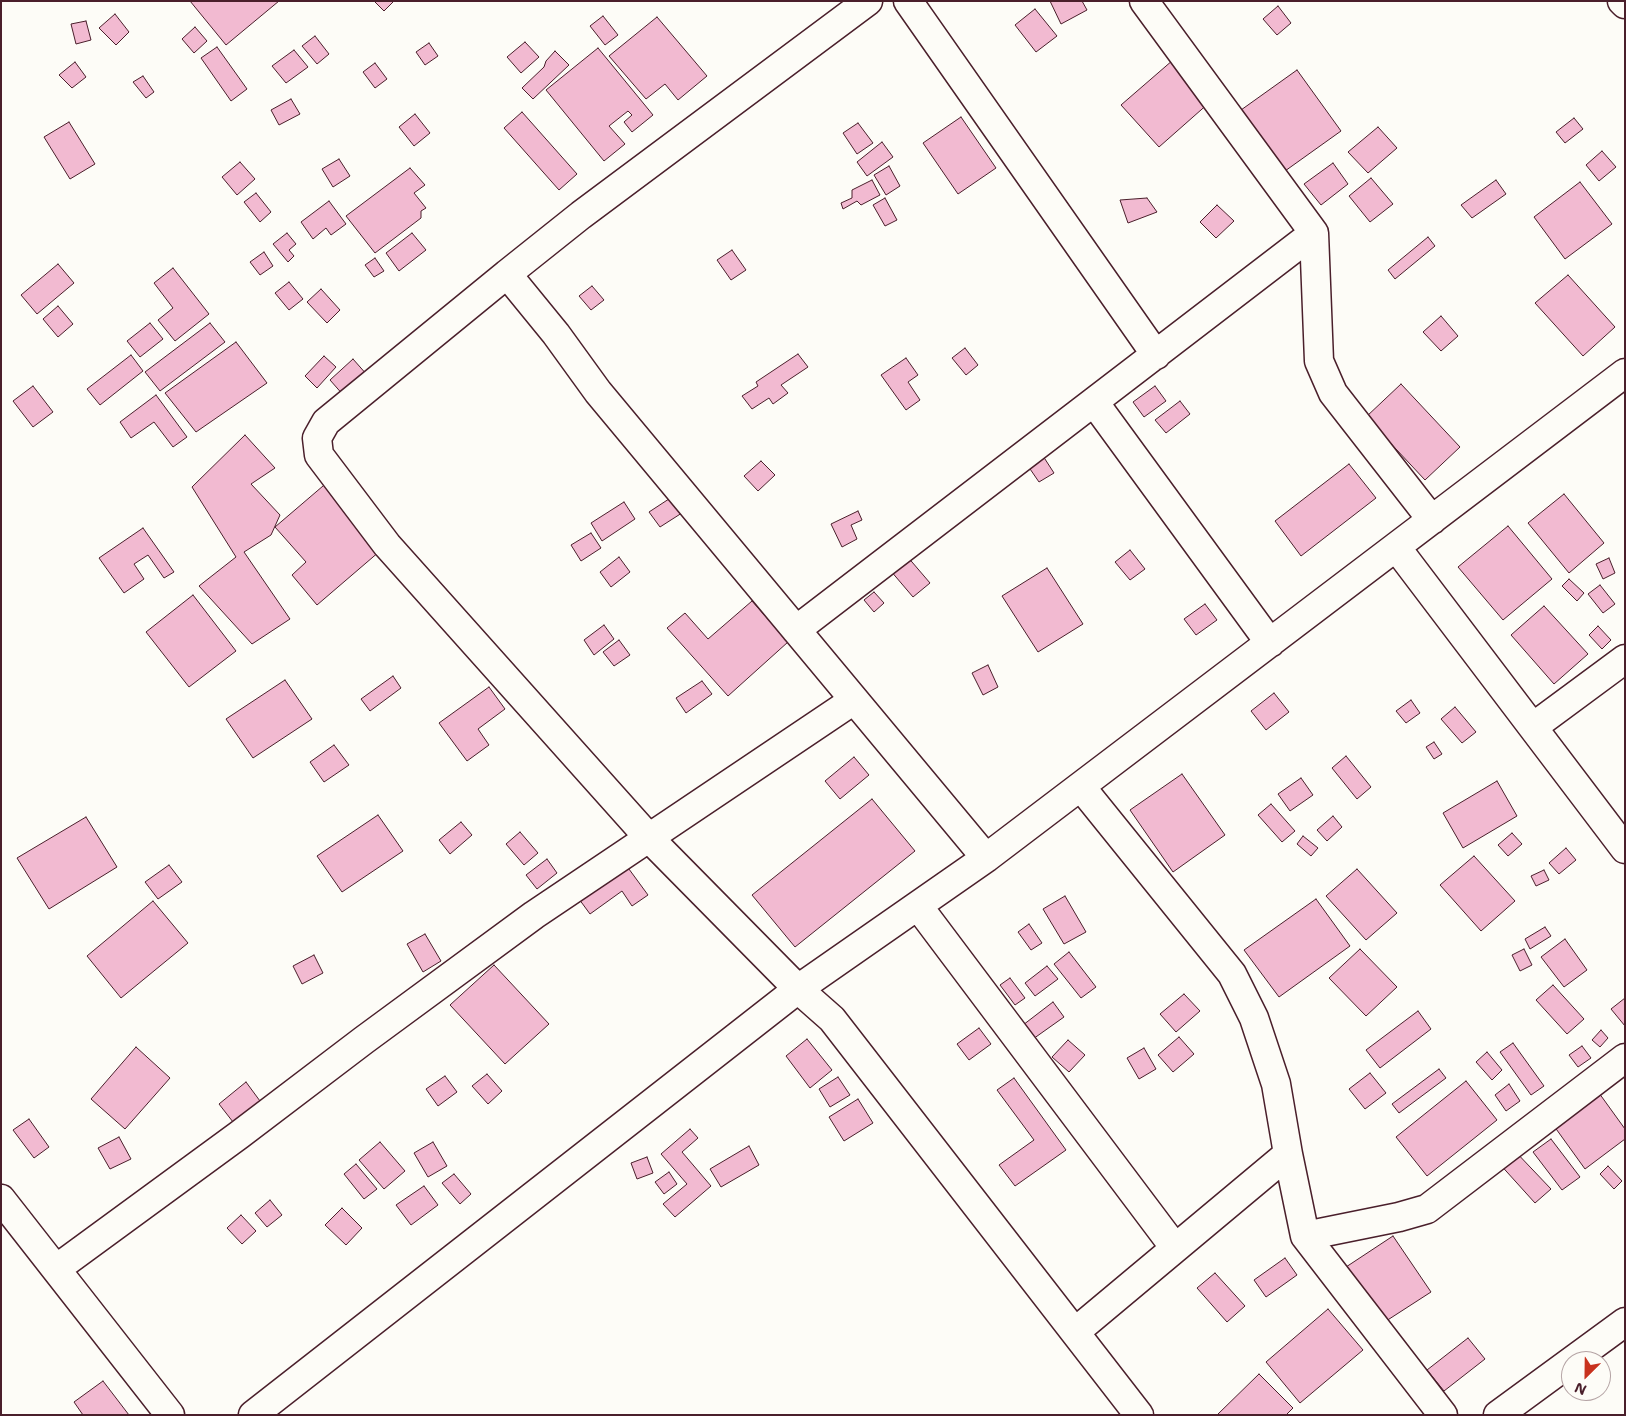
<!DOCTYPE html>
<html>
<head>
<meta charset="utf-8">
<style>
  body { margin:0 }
  #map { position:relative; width:1626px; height:1416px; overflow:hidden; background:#fdfcf7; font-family:"Shantell Sans",sans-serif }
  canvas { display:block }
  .frame { position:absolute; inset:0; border:2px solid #4a1f2b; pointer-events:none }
  .north { position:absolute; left:1561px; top:1351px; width:50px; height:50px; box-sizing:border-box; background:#fdfcf7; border:1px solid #b5a4a5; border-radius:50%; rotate:203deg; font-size:14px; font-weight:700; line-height:20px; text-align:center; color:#4a1f2b }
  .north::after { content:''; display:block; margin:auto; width:18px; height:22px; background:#c8321e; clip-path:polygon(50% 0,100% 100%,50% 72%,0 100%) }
</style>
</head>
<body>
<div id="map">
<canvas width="1626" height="1416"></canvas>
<div class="frame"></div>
<div class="north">N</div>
</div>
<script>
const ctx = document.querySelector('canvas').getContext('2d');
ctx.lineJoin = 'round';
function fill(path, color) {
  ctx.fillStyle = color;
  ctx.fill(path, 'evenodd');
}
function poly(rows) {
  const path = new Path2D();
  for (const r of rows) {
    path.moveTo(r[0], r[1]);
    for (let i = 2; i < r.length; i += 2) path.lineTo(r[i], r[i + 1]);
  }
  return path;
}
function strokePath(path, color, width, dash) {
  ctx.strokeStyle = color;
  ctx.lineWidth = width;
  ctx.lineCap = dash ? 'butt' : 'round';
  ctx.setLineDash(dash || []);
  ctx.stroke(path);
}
const building = poly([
  [190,1,279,1,226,45,190,1],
  [374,1,394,1,384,11,374,1],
  [1050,1,1082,1,1087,10,1061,24,1050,1],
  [1278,6,1291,23,1277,35,1263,19,1278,6],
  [1035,9,1057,36,1036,52,1015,25,1035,9],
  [115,14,129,32,116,45,99,28,115,14],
  [603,16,618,35,605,45,590,26,603,16],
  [657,17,707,76,678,100,665,84,646,99,609,56,657,17],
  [86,21,91,40,76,44,71,24,86,21],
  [195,27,207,41,194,53,182,39,195,27],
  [315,36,329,54,317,64,302,46,315,36],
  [525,42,539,57,521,73,507,57,525,42],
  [429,43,438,56,425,65,416,52,429,43],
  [217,47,247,89,231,101,201,58,217,47],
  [598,48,653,115,632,132,624,122,632,115,628,111,609,126,625,144,604,161,546,90,598,48],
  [294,50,308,67,286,83,272,66,294,50],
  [555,51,569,65,533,99,522,88,544,67,546,61,555,51],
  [1173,60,1210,102,1159,147,1121,105,1173,60],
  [75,62,86,77,72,88,59,75,75,62],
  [375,63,387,79,375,88,363,72,375,63],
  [1297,70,1341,131,1285,171,1241,110,1297,70],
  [143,76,154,92,146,98,133,82,143,76],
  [291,99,300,114,279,125,271,110,291,99],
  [522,112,577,174,559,190,504,128,522,112],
  [415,114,430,133,414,146,399,127,415,114],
  [961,117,996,168,958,194,923,143,961,117],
  [1574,118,1583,129,1565,143,1556,132,1574,118],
  [69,122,95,164,70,179,44,137,69,122],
  [858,123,873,143,857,154,843,133,858,123],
  [1378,127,1397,148,1368,173,1348,152,1378,127],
  [882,142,893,157,867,176,857,162,882,142],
  [1602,151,1616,167,1599,181,1586,165,1602,151],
  [339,159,350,176,333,187,322,169,339,159],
  [240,162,255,179,237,195,222,177,240,162],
  [1333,163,1348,184,1321,205,1304,184,1333,163],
  [889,166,900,186,886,195,874,175,889,166],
  [410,168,425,185,414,193,426,208,421,211,421,218,375,253,346,216,410,168],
  [1371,178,1393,204,1370,222,1349,196,1371,178],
  [872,180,880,195,861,205,857,201,843,209,841,203,852,198,852,190,872,180],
  [1496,180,1506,194,1472,218,1461,205,1496,180],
  [1580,182,1612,224,1565,259,1534,217,1580,182],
  [256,193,271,212,260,222,244,202,256,193],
  [885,198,897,220,885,226,873,205,885,198],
  [1147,198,1157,212,1128,223,1120,200,1147,198],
  [329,201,346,224,331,235,326,228,313,239,301,222,329,201],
  [1217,205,1234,221,1216,238,1200,222,1217,205],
  [287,233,296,244,289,250,294,256,288,262,273,244,287,233],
  [412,233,426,250,399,271,386,253,412,233],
  [1428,237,1435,246,1395,279,1388,270,1428,237],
  [732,250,746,270,731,280,717,260,732,250],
  [264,252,273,266,260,275,250,262,264,252],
  [375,258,384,271,374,277,365,265,375,258],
  [58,264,74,283,37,314,21,295,58,264],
  [173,268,209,314,175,341,158,320,173,308,154,283,173,268],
  [1568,275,1615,327,1583,356,1535,303,1568,275],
  [289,282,303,299,289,310,275,293,289,282],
  [592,286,604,300,591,310,579,296,592,286],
  [321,289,340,310,327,323,307,302,321,289],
  [58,306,73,324,58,337,43,319,58,306],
  [1441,316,1458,336,1441,351,1423,332,1441,316],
  [150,323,163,339,140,357,127,341,150,323],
  [210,323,225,342,160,391,145,372,210,323],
  [236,342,267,383,196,432,165,393,236,342],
  [965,348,978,365,966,375,952,358,965,348],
  [798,354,808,367,781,385,788,393,773,404,769,398,752,409,742,396,758,386,756,382,798,354],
  [131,355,143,371,100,405,87,389,131,355],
  [324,356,336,367,317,388,305,376,324,356],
  [906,358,918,375,908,382,920,400,906,410,881,375,906,358],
  [353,359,368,376,345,397,330,380,353,359],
  [1401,384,1460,447,1425,480,1366,417,1401,384],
  [33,386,53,412,33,427,13,401,33,386],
  [1155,386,1166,401,1144,417,1133,402,1155,386],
  [156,395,187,437,173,447,154,422,131,438,120,422,156,395],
  [1180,401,1190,414,1166,433,1155,420,1180,401],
  [245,435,275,468,251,484,280,515,271,535,244,552,290,619,252,644,199,586,236,557,192,487,245,435],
  [1043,456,1054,473,1039,482,1028,466,1043,456],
  [761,461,775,475,758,491,744,476,761,461],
  [1349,464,1376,498,1301,556,1275,521,1349,464],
  [330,480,387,545,317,605,292,575,306,562,275,527,330,480],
  [1564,494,1604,543,1569,573,1528,523,1564,494],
  [675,495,685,511,660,527,649,512,675,495],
  [624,502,635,519,602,541,591,523,624,502],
  [858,511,862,520,851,525,857,539,842,547,831,524,858,511],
  [1508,526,1552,579,1503,620,1458,567,1508,526],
  [143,528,174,572,164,578,148,555,134,564,144,579,124,593,99,558,143,528],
  [591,533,601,548,581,561,571,545,591,533],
  [1130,550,1145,569,1130,580,1115,562,1130,550],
  [906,555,930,583,913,597,890,570,906,555],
  [619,557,630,572,611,587,600,572,619,557],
  [1609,558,1615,573,1603,579,1596,564,1609,558],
  [1047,568,1083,624,1038,652,1002,596,1047,568],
  [1569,579,1584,593,1577,601,1562,586,1569,579],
  [1600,585,1615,604,1603,613,1588,594,1600,585],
  [874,592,884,603,874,612,864,600,874,592],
  [193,595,236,651,189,687,146,632,193,595],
  [752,601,788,642,728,696,667,628,685,613,708,639,752,601],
  [1205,604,1217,620,1196,635,1184,619,1205,604],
  [1544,606,1588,654,1554,684,1511,635,1544,606],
  [604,625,614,639,594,655,584,640,604,625],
  [1598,626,1611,640,1602,649,1589,635,1598,626],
  [619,640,630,655,614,666,603,652,619,640],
  [988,665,998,687,983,695,972,673,988,665],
  [393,676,401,688,370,711,361,699,393,676],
  [285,680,312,719,253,758,226,719,285,680],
  [702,681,712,694,686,713,676,698,702,681],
  [489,687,505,709,478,729,489,745,467,761,439,723,489,687],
  [1274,693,1289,712,1266,730,1251,711,1274,693],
  [1411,700,1420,713,1406,723,1396,711,1411,700],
  [1455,707,1476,732,1462,743,1441,719,1455,707],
  [1434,742,1442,754,1434,759,1426,747,1434,742],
  [334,745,349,765,324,782,310,762,334,745],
  [1346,756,1371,787,1357,799,1332,768,1346,756],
  [854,757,869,775,840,799,825,781,854,757],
  [1182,774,1225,835,1173,872,1130,810,1182,774],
  [1301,778,1313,795,1290,811,1278,794,1301,778],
  [1497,781,1517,816,1463,848,1443,813,1497,781],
  [872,799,915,851,795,947,752,895,872,799],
  [1271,804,1295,831,1282,842,1258,815,1271,804],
  [378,815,403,851,342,892,317,856,378,815],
  [1333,816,1342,827,1327,841,1317,830,1333,816],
  [86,817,117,867,49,909,17,858,86,817],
  [461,822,472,835,450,854,439,840,461,822],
  [520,832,538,853,524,865,506,844,520,832],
  [1512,833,1522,844,1508,856,1498,845,1512,833],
  [1303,836,1318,848,1311,856,1297,844,1303,836],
  [1566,848,1576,860,1559,874,1549,863,1566,848],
  [1474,856,1515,901,1481,931,1440,885,1474,856],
  [547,859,557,873,537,889,526,875,547,859],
  [169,865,182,882,158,899,145,882,169,865],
  [626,865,648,895,632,906,622,891,590,914,579,899,626,865],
  [1357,869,1397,913,1366,940,1326,896,1357,869],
  [1544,870,1549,880,1536,886,1531,876,1544,870],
  [1065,896,1086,932,1064,944,1043,909,1065,896],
  [1316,899,1350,946,1279,997,1244,950,1316,899],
  [153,901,188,943,121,998,87,956,153,901],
  [1029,924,1042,943,1031,950,1018,932,1029,924],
  [1545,927,1551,936,1530,949,1525,939,1545,927],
  [425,934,441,961,423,972,407,944,425,934],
  [1565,939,1587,970,1564,987,1541,957,1565,939],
  [1360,949,1397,987,1366,1016,1329,978,1360,949],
  [1524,949,1532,965,1520,971,1512,955,1524,949],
  [1069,952,1096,987,1081,998,1054,964,1069,952],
  [314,955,323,973,302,984,293,966,314,955],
  [494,965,549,1024,505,1064,450,1005,494,965],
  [1047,966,1058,979,1035,996,1025,983,1047,966],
  [1010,978,1025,998,1015,1005,1000,985,1010,978],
  [1553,985,1584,1019,1567,1034,1536,1000,1553,985],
  [1184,994,1200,1011,1176,1032,1160,1014,1184,994],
  [1625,998,1625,1026,1611,1009,1625,998],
  [1053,1002,1064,1017,1033,1039,1023,1025,1053,1002],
  [1418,1011,1431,1029,1380,1068,1366,1050,1418,1011],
  [979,1028,991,1044,969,1060,957,1044,979,1028],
  [1601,1030,1608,1038,1600,1047,1592,1040,1601,1030],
  [1179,1037,1194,1054,1173,1072,1158,1055,1179,1037],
  [807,1039,832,1070,810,1088,786,1056,807,1039],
  [1068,1040,1085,1055,1069,1072,1052,1057,1068,1040],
  [1513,1043,1544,1086,1531,1095,1500,1052,1513,1043],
  [1582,1046,1591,1058,1578,1067,1569,1055,1582,1046],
  [136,1047,170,1078,125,1129,91,1099,136,1047],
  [1144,1048,1156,1069,1139,1079,1127,1058,1144,1048],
  [1487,1052,1502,1070,1492,1080,1476,1062,1487,1052],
  [1439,1069,1446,1078,1399,1113,1392,1104,1439,1069],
  [1370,1073,1386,1093,1365,1109,1349,1089,1370,1073],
  [487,1074,502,1091,488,1104,472,1086,487,1074],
  [445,1076,457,1092,438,1106,426,1089,445,1076],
  [838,1077,850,1095,830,1107,819,1089,838,1077],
  [1014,1078,1066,1150,1015,1186,999,1165,1034,1140,997,1090,1014,1078],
  [1466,1081,1497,1120,1427,1176,1396,1137,1466,1081],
  [246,1082,260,1101,233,1122,219,1104,246,1082],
  [1509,1084,1520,1101,1506,1111,1495,1095,1509,1084],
  [1599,1093,1625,1129,1625,1139,1585,1169,1554,1126,1599,1093],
  [858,1099,873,1123,844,1141,829,1117,858,1099],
  [29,1119,49,1147,34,1158,13,1130,29,1119],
  [690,1129,698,1138,682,1152,711,1186,675,1217,663,1204,687,1184,661,1154,690,1129],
  [119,1137,131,1159,110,1169,98,1148,119,1137],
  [1551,1139,1580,1177,1562,1190,1533,1152,1551,1139],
  [380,1142,405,1171,384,1189,359,1160,380,1142],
  [433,1142,447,1166,428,1177,414,1153,433,1142],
  [749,1146,759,1165,721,1187,710,1169,749,1146],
  [1512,1148,1551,1189,1535,1203,1497,1161,1512,1148],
  [647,1157,653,1173,637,1179,631,1163,647,1157],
  [356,1164,377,1189,364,1199,344,1174,356,1164],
  [1608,1166,1622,1181,1614,1189,1600,1174,1608,1166],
  [669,1172,677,1184,664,1194,655,1182,669,1172],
  [454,1174,471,1194,460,1204,442,1183,454,1174],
  [424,1186,438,1205,411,1225,396,1205,424,1186],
  [270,1200,282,1215,267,1227,255,1213,270,1200],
  [342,1208,362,1228,346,1245,325,1225,342,1208],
  [241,1215,256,1231,242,1244,227,1228,241,1215],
  [1393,1236,1431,1292,1383,1323,1346,1267,1393,1236],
  [1285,1258,1297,1275,1266,1297,1254,1280,1285,1258],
  [1215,1273,1245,1306,1227,1322,1197,1288,1215,1273],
  [1328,1309,1363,1350,1300,1403,1266,1362,1328,1309],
  [1468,1338,1485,1359,1444,1391,1427,1370,1468,1338],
  [1259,1374,1293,1408,1286,1415,1217,1415,1259,1374],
  [103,1381,129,1415,83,1415,74,1402,103,1381]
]);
fill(building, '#f2bad1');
strokePath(building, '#4a1f2b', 1);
const street = poly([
  [868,1,581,215,507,274,556,334,598,392,986,858],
  [908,1,1156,355],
  [1144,1,1314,233,1319,361,1333,393,1432,520],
  [1622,1,1625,4],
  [507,274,326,422,317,438,319,455,387,545,649,838,798,989,832,1019,1139,1415],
  [1094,402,1270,643],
  [1396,547,1625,849],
  [796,630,1314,233],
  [1533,727,1625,659],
  [1081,787,1232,974,1254,1018,1276,1084,1288,1154,1305,1236,1443,1415],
  [918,906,1175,1248],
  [1,1199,170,1415],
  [1305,1236,1399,1217,1427,1209,1625,1058],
  [56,1269,239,1135,364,1040,534,915,854,700],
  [1075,1332,1288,1154],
  [253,1415,798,989,986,858,1625,373],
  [1498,1415,1625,1322]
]);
strokePath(street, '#4a1f2b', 31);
strokePath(street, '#fdfcf7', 28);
</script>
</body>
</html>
